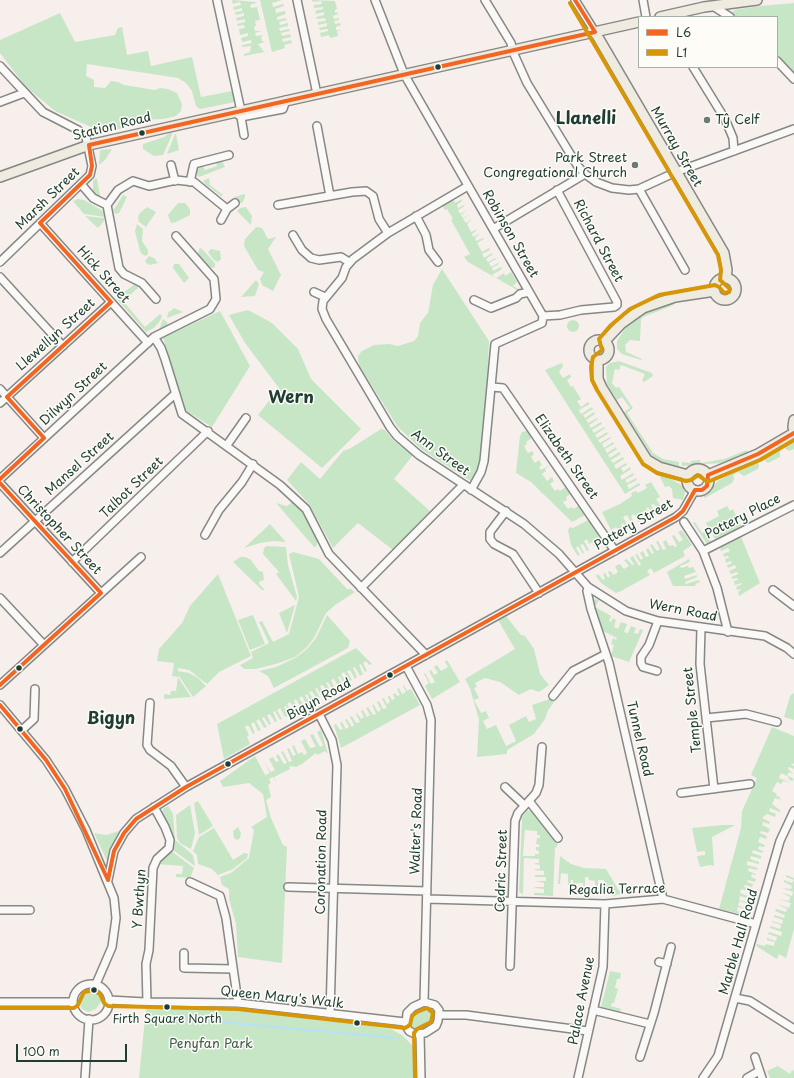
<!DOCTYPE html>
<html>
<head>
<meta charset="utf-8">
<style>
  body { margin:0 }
  #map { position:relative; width:794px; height:1078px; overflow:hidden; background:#f7efec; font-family:"Playpen Sans",sans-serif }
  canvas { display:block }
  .legend { position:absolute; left:638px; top:16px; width:140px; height:52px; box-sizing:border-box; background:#fdfcf7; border:1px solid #a4b0a9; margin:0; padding:5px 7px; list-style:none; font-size:12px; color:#1f3d34 }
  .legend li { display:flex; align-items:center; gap:8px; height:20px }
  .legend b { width:20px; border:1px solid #a4b0a9 }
  .scale { position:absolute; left:16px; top:1044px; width:111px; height:18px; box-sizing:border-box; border:2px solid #1f3d34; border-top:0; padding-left:5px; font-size:12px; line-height:14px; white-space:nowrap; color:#1f3d34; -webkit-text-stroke:3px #fdfcf7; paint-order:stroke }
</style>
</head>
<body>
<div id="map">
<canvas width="794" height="1078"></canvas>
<ul class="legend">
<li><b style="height:5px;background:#f26522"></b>L6</li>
<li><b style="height:5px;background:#d79608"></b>L1</li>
</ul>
<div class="scale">100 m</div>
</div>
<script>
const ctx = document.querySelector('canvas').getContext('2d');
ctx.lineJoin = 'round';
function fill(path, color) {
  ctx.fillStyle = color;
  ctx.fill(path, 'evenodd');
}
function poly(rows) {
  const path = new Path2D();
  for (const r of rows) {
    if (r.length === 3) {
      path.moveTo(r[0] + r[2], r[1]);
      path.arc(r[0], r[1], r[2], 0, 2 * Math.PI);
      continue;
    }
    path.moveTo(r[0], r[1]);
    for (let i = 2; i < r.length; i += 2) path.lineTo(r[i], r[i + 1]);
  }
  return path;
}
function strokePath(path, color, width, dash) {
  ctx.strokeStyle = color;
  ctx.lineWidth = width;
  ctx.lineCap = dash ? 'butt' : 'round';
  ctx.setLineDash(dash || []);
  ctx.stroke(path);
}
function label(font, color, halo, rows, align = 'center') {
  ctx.font = font + ' "Playpen Sans",sans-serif';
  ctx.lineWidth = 3;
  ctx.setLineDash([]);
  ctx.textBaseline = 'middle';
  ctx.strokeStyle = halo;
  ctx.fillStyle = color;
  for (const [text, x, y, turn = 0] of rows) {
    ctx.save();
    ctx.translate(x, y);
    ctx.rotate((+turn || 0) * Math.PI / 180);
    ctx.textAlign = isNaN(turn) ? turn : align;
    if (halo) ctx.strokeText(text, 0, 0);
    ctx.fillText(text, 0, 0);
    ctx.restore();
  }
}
fill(poly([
  [232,0,256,2,256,3,250,5,251,8,257,7,260,20,255,21,256,26,254,27,255,31,262,31,255,33,256,36,263,35,261,37,262,41,265,42,258,44,264,52,244,56,244,54,250,52,251,46,242,47,242,45,252,43,251,40,242,42,241,38,248,36,248,33,240,35,239,29,245,28,244,25,238,26,237,24,245,22,245,19,237,21,236,18,244,16,244,13,236,15,235,12,242,11,242,8,234,10,233,7,241,5,240,2,233,4],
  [260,0,282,0,272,3,273,7,283,4,284,6,275,9,276,13,285,11,286,14,277,17,277,20,286,18,287,20,279,22,280,25,288,23,288,26,279,28,280,31,289,29,290,31,281,33,282,36,290,34,291,37,282,39,283,42,291,40,292,43,284,45,285,48,272,52],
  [312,0,335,1,337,9,335,10,335,13,337,12,338,14,333,16,334,19,339,18,339,20,334,21,335,24,340,23,341,25,336,27,336,30,342,30,337,31,338,36,330,38,329,35,321,37,320,33,328,31,328,29,320,30,319,28,327,26,327,23,318,25,318,22,326,21,325,18,317,19,316,17,324,15,324,12,316,14,315,11,323,9,323,7,314,8,314,5,322,4,321,1,313,2],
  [794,3,794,75,777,57,777,17,734,17,732,14,734,10,760,6],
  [60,13,75,42,115,35,118,28,122,27,127,55,148,51,151,66,192,57,201,97,232,91,235,102,200,109,196,106,192,91,186,83,178,78,87,64,86,76,94,80,94,87,105,88,111,81,118,82,124,85,155,90,160,88,168,89,177,93,182,104,181,111,176,116,163,119,136,120,137,122,126,127,109,132,100,131,55,111,25,86,0,53,0,40],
  [171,132,172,135,163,155,154,156,143,149,143,144,164,137],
  [175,134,176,134,179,150,167,154],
  [112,149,105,160,99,165,100,150],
  [216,160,222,161,225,167,199,177,196,174,199,166,202,164,205,170,217,166],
  [96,178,97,179,101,200,94,195,93,191,93,181],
  [209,178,210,185,223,195,221,196,205,184,203,181],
  [245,194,245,197,242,203,239,203,234,197],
  [123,195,127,197,119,213,116,214,113,211],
  [78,199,84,200,103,211,105,217,84,214,73,201],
  [453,199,455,203,462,199,462,201,457,205,458,208,464,205,465,206,458,210,460,214,467,210,461,215,463,218,470,214,463,219,466,223,472,219,467,224,471,232,478,229,472,234,473,237,481,233,475,238,476,241,483,238,484,239,477,243,482,252,489,248,490,250,482,254,484,258,492,253,493,254,486,259,488,262,495,258,496,259,489,263,491,267,498,263,499,264,492,268,493,271,501,267,502,269,492,275,496,278,504,273,505,276,511,272,517,282,513,286,519,289,517,290,468,262,464,257,470,254,451,220,453,219,447,209,445,210,442,205],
  [178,203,185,203,190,209,190,215,176,222,171,223,168,215],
  [147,207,156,212,146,227,139,222,138,218,139,214],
  [246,207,252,216,251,225,237,211,240,208],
  [85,216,104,218,104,221,98,228],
  [137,224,143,229,142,241,148,250,148,254,146,256,142,254,140,251,135,231],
  [256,227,262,228,268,239,276,237,268,249,281,275,273,291,262,285,260,279,264,272,258,270,244,246,245,239],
  [201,248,215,263,215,267,212,268,208,266,198,254,199,249],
  [211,249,220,251,221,259,218,262,214,260,208,252],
  [149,256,154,258,158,263,150,265,146,263,145,261],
  [174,264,179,264,189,278,184,283,173,268],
  [442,269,489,341,486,405,480,459,478,468,471,480,469,480,421,449,398,427,360,367,358,360,358,356,362,351,374,345,389,344,398,346,414,341,418,336,420,323,428,313,433,285],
  [256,280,259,284,255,296,241,297],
  [135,284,139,287,123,301,145,327,160,314,162,316,160,321,154,328,146,332,116,298],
  [673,301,674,305,643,317,641,319,640,341,630,340,625,345,626,352,642,359,641,360,622,354,617,349,617,341,629,322,654,307],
  [174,308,183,312,167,318,168,313],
  [248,310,272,323,298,349,311,379,361,429,322,468,258,415,279,388,245,343,229,315],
  [220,311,250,366,212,427,185,410,163,338],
  [163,319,167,322,168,326,159,330],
  [573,326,6],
  [619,361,652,373,653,376,644,382,642,380,645,374,621,365,619,370,615,369,612,383,616,388,619,387,633,408,627,413,653,453,663,459,679,462,679,466,662,463,652,456,624,412,630,408,622,397,617,400,607,384,606,367,610,363],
  [562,363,563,366,559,372,563,378,570,374,571,377,567,380,571,387,573,386,581,399,577,401,581,407,588,402,590,404,579,410,581,414,592,407,593,409,583,415,585,418,594,412,595,414,586,420,588,423,597,418,598,419,589,425,591,428,601,422,602,424,592,430,594,433,604,427,605,428,595,435,597,438,607,432,608,434,598,440,600,443,610,437,611,438,602,444,604,448,613,442,614,444,605,449,607,453,616,447,617,449,608,455,610,458,619,452,621,454,611,460,613,463,623,457,624,459,614,465,616,469,626,463,627,465,621,468,623,472,630,467,631,469,620,476,622,480,633,473,634,475,625,480,627,483,636,478,637,480,627,485,629,489,639,483,640,485,625,494,545,370],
  [381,429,385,430,394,441,413,455,394,479,430,511,393,550,358,523,333,548,309,504,287,480,301,462,320,479,343,451,351,448],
  [527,431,533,437,526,442,527,444,524,446,528,453,532,451,534,454,531,457,535,463,539,460,542,465,539,467,541,470,552,464,545,469,546,471,542,474,545,478,547,481,552,477,554,481,550,484,555,491,558,489,560,491,567,486,572,493,566,497,567,500,563,502,568,509,572,507,573,509,580,505,587,514,572,522,531,482,516,473,520,436,522,432],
  [794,442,794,449,789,451,784,448,780,451,780,457,768,463,761,457,785,444],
  [747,450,749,454,721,463,682,466,682,462,691,463,691,461,700,460,701,463,724,459],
  [756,460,759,465,758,469,744,476,738,472,733,475,734,479,732,483,705,498,703,496,718,481],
  [657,471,683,486,685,492,683,500,673,498,672,489,669,486,665,487],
  [651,482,660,497,656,499,662,508,658,510,654,504,651,505,656,514,653,515,648,507,646,509,651,517,649,518,646,512,643,514,646,520,644,521,641,514,637,516,641,522,639,523,634,514,631,516,635,525,633,526,627,515,623,517,629,528,627,530,623,523,621,525,624,532,621,534,616,527,611,530,602,512,620,504,632,496,631,493,636,491,638,493,647,488,645,485],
  [292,502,302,511,310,524,318,541,316,547,314,547,276,503,287,506],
  [727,506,730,511,733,509,741,526,715,539,706,523,719,516,717,511],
  [590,519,602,543,599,544,596,539,594,540,598,546,595,547,592,542,589,544,587,539,584,541,589,550,587,551,583,544,580,545,584,553,583,554,578,546,576,548,580,555,578,556,571,545,568,530,570,527,573,528],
  [695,522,702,533,705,532,711,541,707,544,693,523],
  [270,524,286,542,274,541,260,543,244,548],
  [682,530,692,545,683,551,685,556,654,573,651,568,647,571,650,575,621,591,616,593,601,583,596,576,598,574,603,580,605,579,603,574,605,573,608,578,610,576,608,572,610,571,614,575,618,572,615,566,620,564,624,569,629,566,624,560,627,559,632,565,634,564,630,558,633,556,639,566,641,564,635,555,637,554,641,560,643,558,640,553,643,551,646,557,649,556,646,550,648,548,652,554,654,553,650,545,652,544,657,551,660,549,656,542,658,541,663,550,666,549,663,542,666,540,669,546,673,545,675,547,677,546,672,536,674,535,679,542,683,540,678,532],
  [741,537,760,583,739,596,738,592,741,590,741,589,737,590,736,587,742,584,742,583,735,585,734,581,738,580,737,578,733,579,731,577,738,574,737,572,731,574,729,571,736,568,735,565,728,568,727,565,732,563,731,561,726,563,725,559,729,558,728,556,724,557,723,554,730,551,728,548,721,551,720,548],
  [267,546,286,547,288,565,297,597,296,601,276,574,279,572,263,554,264,548],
  [293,552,319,559,347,589,351,589,355,592,335,605,326,613,314,638,306,648,295,657,279,663,256,669,244,669,240,665,253,658,251,652,269,643,259,622,262,621,273,642,289,634,299,597,289,554],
  [240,557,246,557,251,560,259,571,263,572,264,580,260,581,259,584,265,590,262,590,233,562],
  [689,559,690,562,680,566,681,568,688,566,689,568,693,567,696,572,684,576,685,579,697,575,697,577,685,582,686,584,699,580,700,582,695,584,696,586,673,586,667,572],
  [218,574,251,656,219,672,207,684,189,670,178,668,178,671,189,673,198,678,206,686,193,697,179,676,178,677,191,697,164,699,164,694,170,695,171,691,176,691,178,677,172,676,174,663,157,661,159,649,182,623,190,606],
  [594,599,599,600,595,607,611,616,609,621,611,622,613,618,616,620,614,627,618,629,621,622,627,624,624,632,628,633,631,626,636,628,634,633,638,634,640,629,643,630,629,662,611,656,614,645,611,644,613,638,616,640,617,638,601,630,593,602],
  [295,605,287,633,279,613],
  [253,615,265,644,250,650,238,620],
  [327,615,350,641,348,648,274,688,268,676,259,671,276,667,295,658,307,649,316,638],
  [506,616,521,635,525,636,534,649,540,674,549,685,539,692,531,689,519,695,500,682,485,678,475,683,477,687,474,688,479,698,474,700,481,713,486,711,489,718,483,721,487,729,496,725,506,746,516,741,509,725,526,716,529,722,536,719,532,705,553,698,555,701,548,710,545,719,534,734,507,750,507,754,477,757,479,720,470,688,465,679,515,649,498,620],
  [356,648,372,664,369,665,366,661,363,663,367,671,365,672,361,664,359,665,363,674,360,676,355,667,353,668,357,677,355,679,350,670,347,671,352,680,349,681,344,672,341,674,346,683,344,684,340,676,338,677,342,686,339,688,334,679,331,680,335,689,333,690,328,682,326,683,331,692,328,693,323,685,320,686,325,695,322,697,317,688,315,689,320,698,317,699,312,691,309,692,314,701,311,702,307,694,305,695,310,704,307,705,302,696,299,698,304,706,301,708,296,699,294,701,298,709,296,711,290,702,287,704,292,712,290,713,286,706,284,707,289,715,285,717,280,708,277,710,282,719,280,720,275,711,273,712,277,721,275,722,270,714,267,715,271,724,269,725,264,717,262,718,267,727,264,728,259,719,256,721,261,730,258,731,254,722,251,724,255,733,253,734,248,725,245,727,249,735,247,737,250,744,224,759,217,724],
  [447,660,460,682,432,699,425,686,429,683,424,674,425,673,431,684,435,682,429,671,431,670,434,675,438,673,434,667,437,665,441,671,448,667,445,662],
  [404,685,407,691,411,689,420,705,341,748,334,725,336,724,340,730,343,729,340,723,342,722,346,729,349,727,345,720,347,719,352,727,354,725,350,717,352,716,356,723,360,722,356,714,357,713,361,719,364,717,361,711,363,710,367,717,370,715,366,708,368,707,373,715,376,714,372,705,374,705,378,712,381,710,377,702,379,701,383,709,387,708,382,699,384,698,387,704,390,702,388,697,389,695,392,700,395,699,393,694,395,693,397,696,400,695,397,689,399,688,402,694,406,692,403,686],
  [793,693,794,694,794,720,784,717,790,696],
  [772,727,794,736,794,763,791,765,794,766,794,769,789,767,788,769,794,774,789,772,787,775,794,779,792,781,788,779,789,777,781,773,779,778,791,783,783,781,781,784,777,782,772,791,777,794,776,796,780,797,779,799,783,801,775,798,772,804,781,811,780,812,770,808,769,811,776,814,775,817,767,814,762,818,770,822,769,824,763,822,762,825,770,829,768,833,761,831,760,833,767,836,766,839,760,837,758,842,765,845,764,847,759,846,758,849,763,851,762,853,753,850,752,853,761,856,761,859,751,856,750,859,759,862,759,864,747,861,747,865,758,868,757,870,749,868,748,871,756,874,756,875,752,874,751,877,756,879,755,882,748,880,747,882,753,884,752,887,745,885,744,887,752,889,751,892,741,889,740,893,748,896,747,898,740,896,739,900,748,902,748,904,740,901,738,905,746,909,738,907,737,911,745,913,745,915,719,909,741,828,742,811,757,778,751,775],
  [321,730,328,754,325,751,317,755,316,753,302,764,296,767,291,766,289,767,290,769,274,777,277,783,273,777,269,779,271,783,268,785,271,797,266,800,271,818,283,845,287,847,282,963,238,957,236,924,229,899,229,889,222,885,220,877,231,873,249,858,254,830,251,827,267,817,263,794,249,783,223,787,220,781,255,756,265,775,270,773,264,762,271,772,275,770,269,759,273,757,276,762,279,761,276,756,278,754,284,764,287,763,281,752,283,751,289,762,292,761,287,749,289,748,293,756,296,755,292,746,294,745,298,754,302,752,304,755,307,753,301,741,305,739,310,748,316,747,310,735,313,734,320,747,323,745,317,732],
  [198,801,213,826,199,835,194,803],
  [190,805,195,833,191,849,180,843,177,838,176,815],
  [168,806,173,814,175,840,193,855,195,866,173,850,173,836,162,815,163,809],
  [531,810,558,844,556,848,555,847,553,896,534,895,534,893,544,893,544,889,535,888,535,887,544,887,544,883,535,881,546,881,546,877,535,877,535,875,544,875,544,871,535,870,535,869,540,869,540,865,535,864,535,863,539,863,539,859,524,858,523,894,519,892,522,817,527,811],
  [525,830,537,831,537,835,540,835,540,838,537,838,536,844,540,845,539,847,536,847,536,850,539,851,539,854,535,854,535,856,523,856],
  [723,825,735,825,712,837,714,866,710,865,700,867,697,856,705,855,705,851,697,852,692,828],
  [238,827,241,833,240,838,237,840,234,838,233,831],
  [214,828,233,860,244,853,248,854,247,858,233,869,218,875,212,869,198,864,197,855,193,851,199,837],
  [119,831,111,848,107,861,94,833,106,835],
  [171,851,194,868,190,878,176,877,176,874,182,874,183,866,157,864,162,857],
  [560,856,571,864,584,868,606,869,621,894,612,896,613,887,604,887,604,880,598,880,598,887,595,887,595,881,589,880,588,877,585,877,585,886,583,886,583,883,577,883,576,886,573,886,573,880,571,880,570,885,568,885,568,874,561,873,560,884,558,884],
  [786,875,794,878,794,929,786,958,779,954,777,959,756,946,757,944,765,946,766,944,774,946,775,942,767,940,767,938,776,941,777,937,768,934,769,932,781,936,782,932,770,928,771,926,780,929,781,925,772,922,772,921,782,924,783,920,774,917,774,915,784,918,785,915,775,911,776,909,786,912,787,909,777,904,789,908,791,903,779,899,789,901,790,897,781,892,792,896,793,892,782,888,791,889,792,886,784,882,784,880,792,883,794,880,786,877],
  [610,971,621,973,620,979,617,979,615,988,618,989,614,1003,612,1003,611,1006,621,1009,620,1012,601,1007],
  [91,987,98,988,103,993,104,997,96,1009,88,1012,82,1009,78,998],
  [425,1006,431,1006,433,1009,434,1018,429,1026,422,1031,413,1031,409,1025,411,1017,421,1007],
  [146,1009,248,1009,391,1029,402,1035,415,1048,415,1078,139,1078],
  [778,1066,790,1074,792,1070,794,1071,794,1078,770,1078,767,1071]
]), '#c7e6c6');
strokePath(poly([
  [168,1017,395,1038]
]), '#b8e0f9', 2);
const minor = poly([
  [217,0,241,111],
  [297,0,317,94],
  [375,0,404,74,543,316,542,323,495,344,484,461,481,472,471,490],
  [485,0,511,43,513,52,527,83,577,165,585,174,596,182,612,188,629,190,639,189,676,172,794,129],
  [575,0,595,32],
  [643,0,646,17],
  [713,6,730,17],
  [777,61,794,79],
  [0,66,43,112,78,130,86,137,92,166,90,175,0,262],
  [693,67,725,119,733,138,734,151],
  [0,102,24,93],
  [234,112,241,117,283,109,286,100],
  [241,117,244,135],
  [317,126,330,196],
  [171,165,175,181],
  [190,182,194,164,229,155],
  [81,184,93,198,107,205],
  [468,186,388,233,353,259,346,267,342,278,323,301,322,309,326,319,390,427,397,436,419,455,524,524,559,554,588,587,626,611,658,621,765,636,787,648,794,654],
  [639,189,685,270],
  [278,205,352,192,366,191,373,196,379,219,388,233],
  [416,216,426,235,429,250,438,262],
  [221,220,227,209,235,203],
  [40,223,148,343],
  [493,229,585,174],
  [293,235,302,250,311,258,319,260,341,257,349,262],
  [0,277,63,346],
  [314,292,325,297],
  [156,299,142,283,124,274,119,268,107,205,118,190,133,181,149,186,176,180,194,182,227,209],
  [474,300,491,308,516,298,520,294,529,292],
  [543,316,560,315,581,310,614,307,617,305,617,302,557,190],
  [154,337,161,348,165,359,182,414,280,485,306,509,329,554,426,655],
  [492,387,503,388,615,551],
  [0,389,44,438],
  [0,403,111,302],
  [227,445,246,418],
  [0,479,154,337,210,309,216,299,214,279,176,236],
  [0,483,101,593],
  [506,511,490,532,490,539,494,544,513,554,539,593],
  [684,522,703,551,717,588,728,632],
  [205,535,219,510,242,482,253,464],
  [703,551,794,505],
  [0,553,175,394],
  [72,562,208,431],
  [588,587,587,591,591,609,609,663,663,899],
  [361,588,463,485],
  [773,590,794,606],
  [0,598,44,645],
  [701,628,700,664,714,789],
  [406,666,427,705,431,720,424,1002],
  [657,671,643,667,641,663,641,657,649,645,658,621],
  [0,685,141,557],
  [553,696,573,671,606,654],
  [150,703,147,745,150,750,171,766,186,787],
  [0,705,46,760,65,789,86,830,114,898,116,918,112,947,96,984],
  [319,714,332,740,337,765,330,1014],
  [706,718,746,714,777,722],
  [22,730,34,719,35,689],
  [505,787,524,805],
  [681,793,750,784],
  [529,801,558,838],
  [108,880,114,851,124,833,136,819,186,787,676,517,683,511,695,490],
  [190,882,220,896,226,918,238,1003],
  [288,887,427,891],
  [427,899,605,904,663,899,756,924],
  [0,910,30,910],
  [184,953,184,968,233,969],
  [659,962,667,964],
  [510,966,515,821,518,813,536,793,539,785,542,747],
  [91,1002,18],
  [735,998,750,1001,794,1029],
  [109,1000,145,1002,238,1003,405,1022],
  [0,1002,73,1002],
  [147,1002,146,964,149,950,153,868,157,859,169,848,170,840,165,827,154,807],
  [424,1002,435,1005,439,1010,438,1021,436,1026,425,1033,415,1034,409,1031,406,1026,407,1013,413,1007,424,1002],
  [593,1010,650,1024],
  [439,1015,466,1015,588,1031],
  [420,1034,421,1078],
  [640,1057,654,1013,671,947],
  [755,1057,762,1078],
  [85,1078,89,1019],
  [578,1078,603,967,605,904],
  [703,1078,718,1056,780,841,794,811],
  [747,1078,759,1071]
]);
const major = poly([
  [660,17,704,7,757,0],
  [595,32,724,253,727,270,726,278],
  [0,177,89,145,639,22],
  [725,289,11],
  [599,350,10],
  [605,341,622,323,643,308,675,297,715,291],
  [598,360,598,379,602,388,647,460,659,467,688,475],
  [794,420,793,427,794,431],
  [698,480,11],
  [708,475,758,454,794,433]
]);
strokePath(minor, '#868885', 10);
strokePath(major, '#868885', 12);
strokePath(minor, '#faf9f7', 7);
strokePath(major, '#f0ebe1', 9);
strokePath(poly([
  [0,479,44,438,7,397,111,302,40,223,90,175,92,166,89,145,595,32,575,0],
  [0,483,101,593,0,685],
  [0,705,46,760,65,789,108,880],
  [108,880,114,851,124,833,136,819,186,787,676,517,683,511,695,490,702,490,707,486,708,475,758,454,794,433]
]), '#f26522', 4);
strokePath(poly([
  [570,3,718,255,721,270,720,280,730,289,729,292,724,293,719,287,715,285,659,295,630,309,610,326,599,339,602,350,593,357,591,367,592,380,597,390,643,464,657,473,686,481,691,480,698,475,706,481,710,481,760,460,794,440],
  [0,1008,74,1008,78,1005,84,992,94,990,100,994,104,1003,108,1006,238,1009,405,1028,410,1025,412,1016,417,1012,427,1008,433,1013,431,1022,417,1029,414,1033,415,1078]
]), '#d79608', 4);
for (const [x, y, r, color] of [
  [438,67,3.5,"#1f3d34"],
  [707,120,4,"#6b7b74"],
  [142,133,3.5,"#1f3d34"],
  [635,165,4,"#6b7b74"],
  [19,668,3.5,"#1f3d34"],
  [390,675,3.5,"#1f3d34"],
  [20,729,3.5,"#1f3d34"],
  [228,764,3.5,"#1f3d34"],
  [94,990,3.5,"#1f3d34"],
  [167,1007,3.5,"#1f3d34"],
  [357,1023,3.5,"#1f3d34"]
]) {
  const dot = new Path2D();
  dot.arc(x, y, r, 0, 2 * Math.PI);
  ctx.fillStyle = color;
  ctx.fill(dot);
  strokePath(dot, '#fdfcf7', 1.5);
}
label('12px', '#1f3d34', '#fdfcf7', [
  ["Firth Square North",167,1020]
]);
label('13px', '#1f3d34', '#fdfcf7', [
  ["Tŷ Celf",715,120],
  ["Park Street",627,158,"right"],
  ["Congregational Church",627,173,"right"]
], 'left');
label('13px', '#1f3d34', '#fdfcf7', [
  ["Station Road",112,127,-14],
  ["Murray Street",676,147,60],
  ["Marsh Street",48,199,-44],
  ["Robinson Street",510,234,60],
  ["Richard Street",598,241,62],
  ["Hick Street",103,275,48],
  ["Llewellyn Street",56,335,-42],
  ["Dilwyn Street",74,394,-43],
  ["Ann Street",440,453,36],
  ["Elizabeth Street",566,457,55],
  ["Mansel Street",80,464,-42],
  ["Talbot Street",132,488,-44],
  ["Pottery Place",743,517,-27],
  ["Pottery Street",634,525,-30],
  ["Christopher Street",59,530,47],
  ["Wern Road",683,611,11],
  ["Bigyn Road",319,700,-29],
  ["Temple Street",693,710,-96],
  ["Tunnel Road",639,739,77],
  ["Walter's Road",417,831,-88],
  ["Coronation Road",322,862,-89],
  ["Cedric Street",502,871,-88],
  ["Regalia Terrace",617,890,-1],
  ["Y Bwthyn",140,899,-86],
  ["Marble Hall Road",739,942,-74],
  ["Queen Mary's Walk",282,998,6],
  ["Palace Avenue",582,1001,-79]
]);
label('13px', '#395d4b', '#fdfcf7', [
  ["Penyfan Park",211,1044]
]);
label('bold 17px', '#1f3d34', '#fdfcf7', [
  ["Llanelli",586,119],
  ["Wern",291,398],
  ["Bigyn",111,719]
]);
</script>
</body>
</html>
